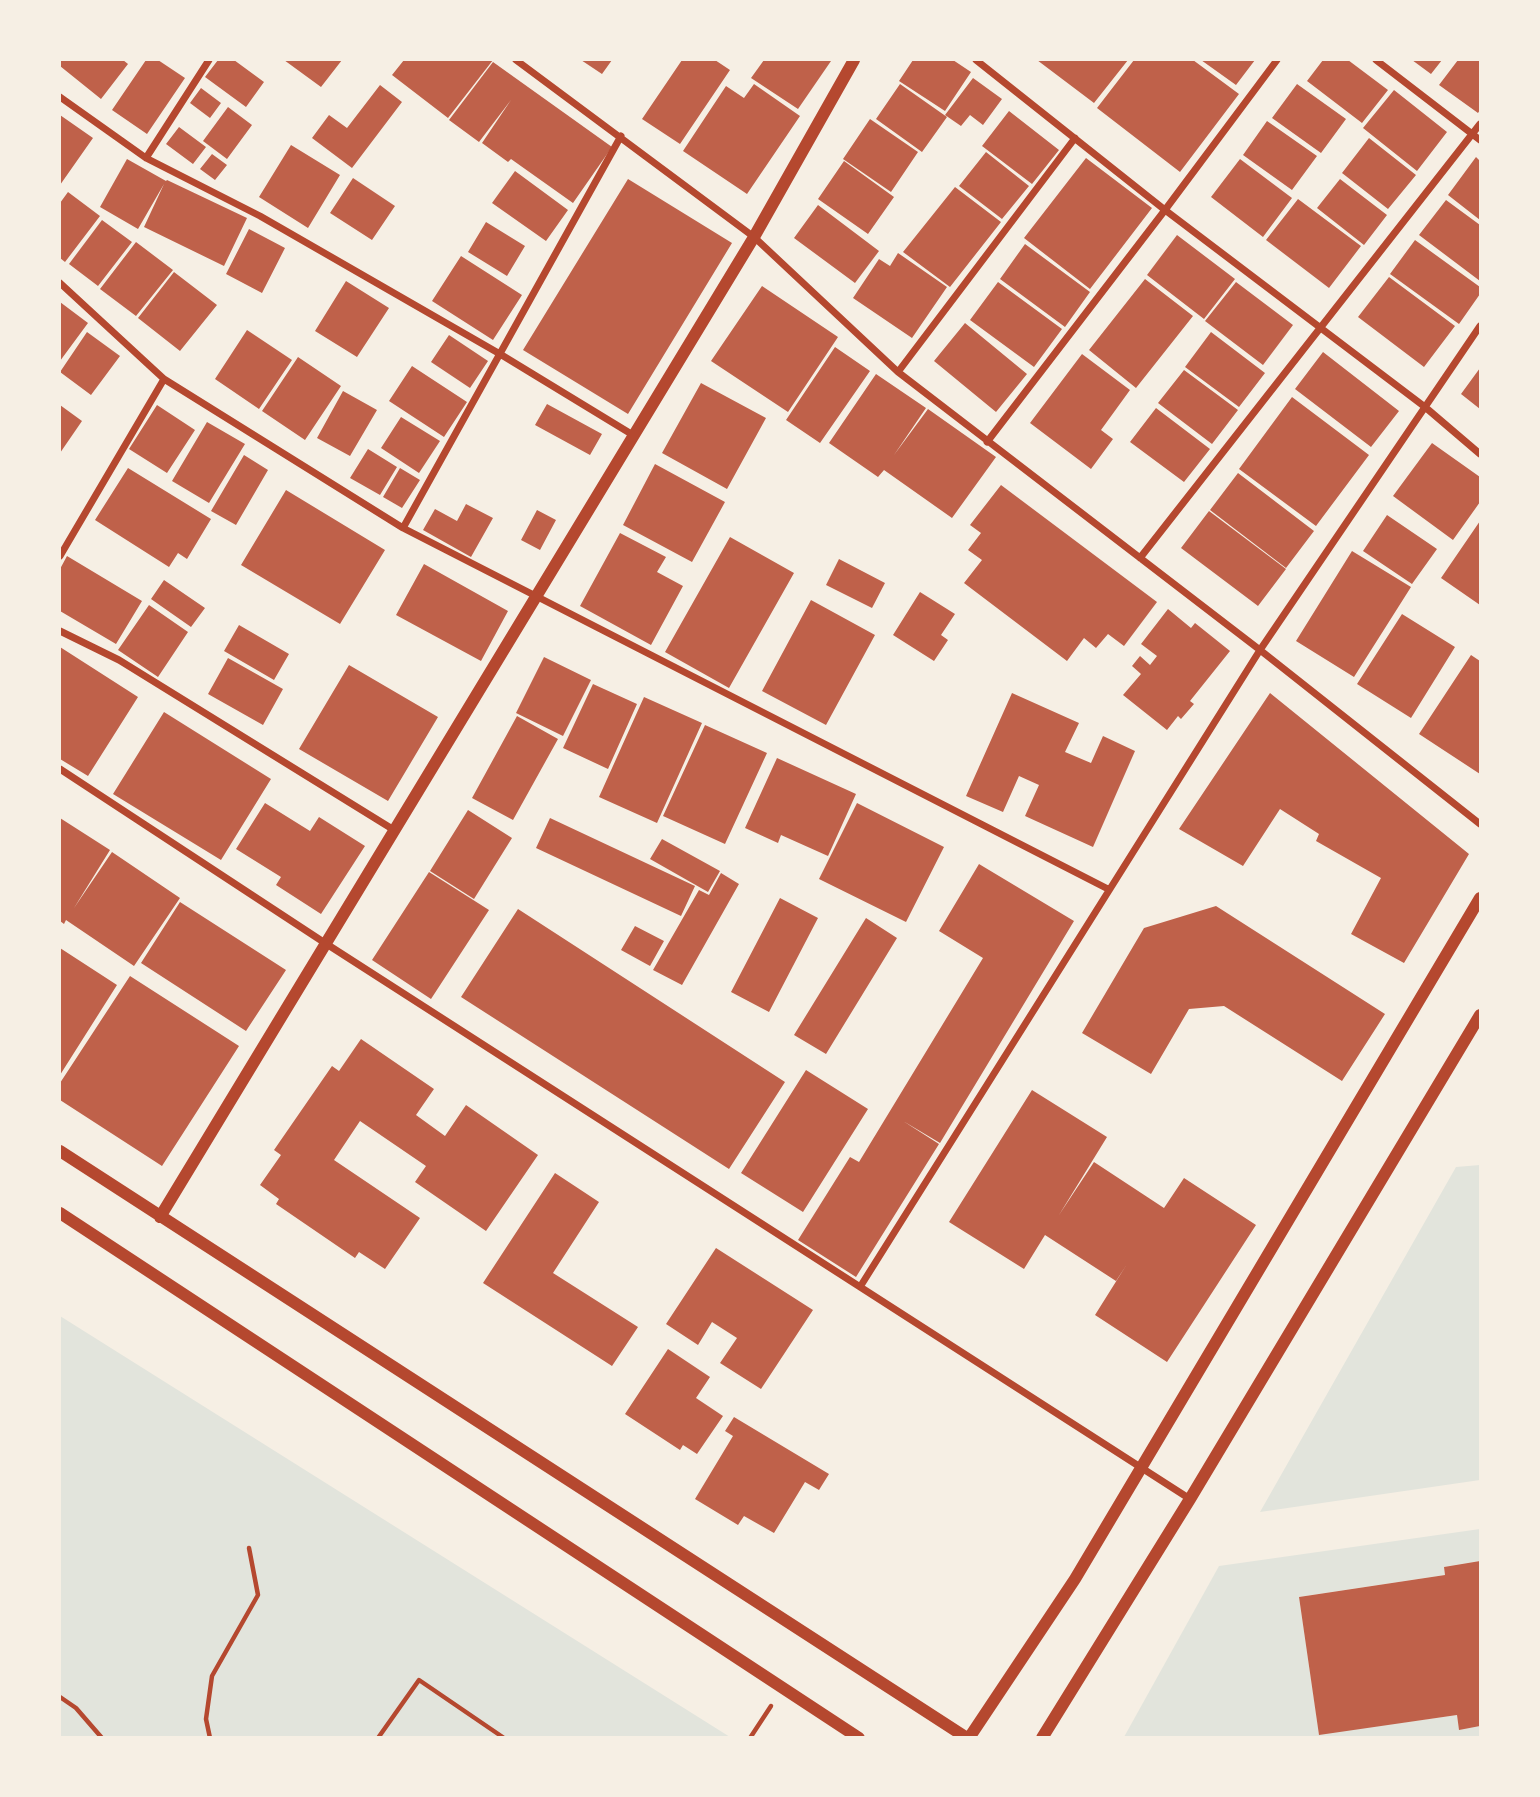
<!DOCTYPE html>
<html>
<head>
<meta charset="utf-8">
<style>
  body { margin:0 }
  #map { position:relative; width:1540px; height:1797px; overflow:hidden; background:#f6efe4; font-family:"Archivo Narrow",sans-serif }
  canvas { display:block }
  .frame { position:absolute; inset:0; border:61px solid #f6efe4; pointer-events:none }
</style>
</head>
<body>
<div id="map">
<canvas width="1540" height="1797"></canvas>
<div class="frame"></div>
</div>
<script>
const ctx = document.querySelector('canvas').getContext('2d');
ctx.lineJoin = 'round';
function fill(path, color) {
  ctx.fillStyle = color;
  ctx.fill(path, 'evenodd');
}
function poly(rows) {
  const path = new Path2D();
  for (const r of rows) {
    path.moveTo(r[0], r[1]);
    for (let i = 2; i < r.length; i += 2) path.lineTo(r[i], r[i + 1]);
  }
  return path;
}
function strokePath(path, color, width, dash) {
  ctx.strokeStyle = color;
  ctx.lineWidth = width;
  ctx.lineCap = dash ? 'butt' : 'round';
  ctx.setLineDash(dash || []);
  ctx.stroke(path);
}
fill(poly([
  [1480,1165,1480,1480,1260,1512,1456,1167],
  [60,1316,730,1737,60,1737],
  [1480,1529,1480,1561,1444,1567,1445,1575,1299,1597,1319,1734,1457,1715,1459,1729,1480,1726,1480,1737,1124,1737,1219,1566]
]), '#e2e4dc');
fill(poly([
  [60,60,123,60,128,64,101,99,60,66],
  [146,60,158,60,185,78,147,134,112,110],
  [218,60,234,60,264,82,246,107,205,77],
  [284,60,342,60,321,87],
  [404,60,493,60,448,118,392,75],
  [581,60,612,60,602,74],
  [682,60,715,60,730,70,680,144,642,119],
  [764,60,828,60,831,61,798,109,751,78],
  [913,60,953,60,971,72,945,111,899,81],
  [1037,60,1128,60,1094,103],
  [1134,60,1193,60,1239,94,1180,172,1097,108],
  [1201,60,1255,60,1236,85],
  [1323,60,1348,60,1388,90,1362,123,1307,81],
  [1412,60,1442,60,1431,74],
  [1458,60,1480,60,1480,110,1478,113,1439,85],
  [493,62,612,147,573,203,511,159,508,162,482,143,511,100,479,142,449,120],
  [973,78,1002,99,983,125,970,115,961,126,945,115],
  [754,84,800,116,747,194,683,151,726,86,744,98],
  [900,84,947,117,922,152,876,119],
  [1297,84,1346,119,1321,153,1272,118],
  [380,85,402,102,352,168,312,138,329,115,347,128],
  [201,88,221,103,210,118,190,103],
  [1394,90,1447,132,1417,171,1363,128],
  [228,107,252,125,227,159,203,141],
  [1009,111,1059,150,1032,184,982,146],
  [60,115,93,138,60,185],
  [870,119,918,152,891,192,843,159],
  [1267,121,1317,156,1292,190,1243,155],
  [179,127,206,147,193,164,166,144],
  [1369,138,1416,175,1388,209,1342,173],
  [291,145,340,175,308,228,259,197],
  [986,152,1029,186,1002,219,959,186],
  [212,154,227,165,215,180,200,169],
  [1476,157,1480,161,1480,220,1448,195],
  [1086,158,1152,208,1090,289,1024,238],
  [127,159,166,181,167,180,247,218,224,266,144,227,164,184,138,229,100,207],
  [1240,159,1292,198,1263,237,1211,197],
  [844,161,894,197,868,234,818,199],
  [515,171,568,210,546,241,492,203],
  [353,178,395,206,372,240,330,213],
  [628,179,732,243,628,414,523,350],
  [1340,179,1387,215,1364,245,1317,208],
  [955,187,1001,222,950,287,903,252],
  [68,192,100,216,65,262,60,258,60,203],
  [1298,199,1361,246,1329,288,1266,240],
  [1446,200,1480,225,1480,281,1419,235],
  [818,205,879,251,855,283,794,238],
  [102,220,132,242,98,286,69,264],
  [486,222,525,246,507,276,468,252],
  [249,229,285,248,262,293,226,274],
  [1177,235,1235,279,1204,319,1147,275],
  [1415,240,1480,287,1480,294,1459,324,1390,274],
  [136,242,173,270,136,316,100,289],
  [1025,244,1090,292,1065,327,1000,279],
  [898,253,947,287,912,338,853,298,879,259,890,266],
  [461,256,522,295,493,340,432,301],
  [174,272,217,305,180,351,138,318],
  [1389,277,1455,326,1424,367,1358,317],
  [1145,279,1193,316,1136,388,1089,350],
  [346,281,389,308,357,357,315,331],
  [998,282,1062,329,1034,367,970,320],
  [1236,282,1293,325,1263,365,1205,321],
  [762,286,838,337,788,412,711,361],
  [60,302,88,323,60,361],
  [965,323,1027,374,996,412,934,361],
  [247,330,292,360,259,409,215,379],
  [87,332,120,356,91,395,60,372],
  [1211,332,1265,373,1239,407,1185,367],
  [449,335,488,361,470,388,431,362],
  [835,347,870,371,820,443,786,420],
  [1323,352,1399,411,1371,447,1295,389],
  [1082,354,1130,390,1101,430,1113,439,1091,469,1030,423],
  [298,357,341,386,305,440,262,411],
  [412,366,467,402,444,437,389,401],
  [1480,368,1480,409,1461,394],
  [1184,370,1238,410,1212,444,1158,403],
  [876,374,926,408,894,455,928,409,996,457,952,518,884,470,878,477,829,443],
  [701,383,766,418,727,489,662,453],
  [343,391,377,410,350,456,317,438],
  [1292,397,1369,455,1316,526,1239,469],
  [547,404,602,434,590,455,535,425],
  [60,405,82,421,60,453],
  [157,405,195,430,167,473,129,449],
  [1156,408,1210,449,1184,482,1130,442],
  [401,417,440,441,419,473,381,448],
  [207,422,245,444,209,503,172,481],
  [1432,443,1480,477,1480,502,1453,540,1393,496],
  [368,449,397,467,380,495,350,478],
  [244,455,268,470,236,525,211,511],
  [655,464,725,502,692,562,623,525],
  [128,468,211,519,187,559,178,553,169,567,95,520],
  [400,468,420,480,402,508,383,497],
  [1238,473,1314,531,1286,568,1210,510],
  [1001,485,1157,602,1124,646,1108,634,1096,648,1084,638,1067,661,964,583,982,560,968,550,981,533,970,525],
  [286,490,385,550,340,624,241,565],
  [466,504,493,518,471,557,423,530,435,509,457,521],
  [537,510,556,520,540,550,521,540],
  [1209,511,1286,569,1258,606,1181,548],
  [1387,515,1437,549,1412,584,1363,551],
  [1480,521,1480,605,1441,578],
  [620,533,666,557,657,572,683,586,651,645,580,606],
  [730,537,794,573,729,688,665,652],
  [1352,551,1411,587,1354,677,1296,641],
  [67,556,142,601,116,644,60,611,60,569],
  [839,559,885,583,872,608,826,585],
  [424,564,508,611,481,661,396,615],
  [164,580,205,608,191,627,151,599],
  [920,592,955,614,941,635,948,640,934,661,893,635],
  [811,600,875,635,826,725,762,691],
  [149,605,188,632,158,677,118,650],
  [1168,609,1191,628,1195,623,1230,651,1190,701,1194,704,1181,719,1178,716,1167,730,1123,695,1141,674,1132,666,1140,656,1150,665,1157,656,1141,644],
  [1402,614,1455,647,1411,718,1357,684],
  [239,625,289,654,274,680,224,651],
  [60,647,138,697,88,776,60,759],
  [1471,655,1480,661,1480,774,1419,734],
  [544,657,591,680,563,736,516,713],
  [228,658,283,689,263,725,208,694],
  [349,665,438,717,388,801,299,749],
  [593,684,637,704,608,769,563,748],
  [1012,693,1079,723,1065,752,1091,763,1103,736,1135,751,1093,847,1025,816,1039,785,1019,776,1003,812,966,796],
  [1270,693,1469,854,1404,963,1351,934,1381,878,1316,841,1319,834,1280,809,1243,866,1179,829],
  [644,697,702,723,657,823,599,797],
  [164,712,271,779,221,860,113,794],
  [517,716,558,739,513,820,472,798],
  [705,725,767,753,725,844,663,816],
  [777,758,856,794,828,856,781,835,778,843,745,828],
  [265,803,310,831,319,817,365,846,321,914,276,885,281,877,236,849],
  [857,803,944,847,906,922,819,879],
  [468,810,512,838,474,899,430,871],
  [60,818,110,850,74,908,112,852,180,898,134,966,66,920,64,924,60,921],
  [550,818,695,886,681,916,536,848],
  [662,839,720,871,708,892,650,859],
  [979,864,1074,921,940,1143,903,1121,939,1144,856,1277,798,1240,850,1157,859,1162,983,958,939,931],
  [429,872,489,910,431,999,372,960],
  [721,873,739,884,682,985,653,970,699,890,709,895],
  [780,898,818,918,769,1012,731,992],
  [180,902,286,970,246,1031,141,963],
  [1216,906,1385,1014,1342,1081,1224,1006,1189,1009,1151,1074,1082,1033,1144,928],
  [518,909,785,1082,729,1169,461,997],
  [866,918,897,938,826,1054,794,1035],
  [635,926,664,941,650,966,621,950],
  [60,948,117,985,60,1075],
  [130,976,239,1046,162,1166,60,1100,60,1083],
  [361,1039,434,1089,416,1115,445,1136,466,1105,538,1155,486,1231,415,1182,426,1166,360,1121,334,1160,420,1218,385,1269,359,1252,355,1258,276,1204,279,1199,260,1185,281,1155,274,1150,332,1066,339,1071],
  [806,1070,868,1109,803,1212,741,1173],
  [1032,1090,1107,1137,1059,1215,1094,1162,1164,1208,1184,1178,1256,1225,1167,1362,1095,1315,1127,1264,1116,1281,1045,1235,1024,1269,949,1222],
  [555,1173,599,1202,553,1273,638,1327,612,1366,483,1283],
  [716,1248,813,1310,761,1389,720,1363,737,1338,712,1322,698,1345,666,1324],
  [668,1349,710,1377,696,1398,723,1416,697,1454,683,1445,680,1450,625,1414],
  [734,1417,829,1474,819,1490,805,1482,774,1533,744,1516,738,1525,695,1499,733,1436,725,1431],
  [1480,1561,1480,1726,1459,1730,1457,1715,1319,1735,1299,1597,1445,1575,1444,1567]
]), '#bf614a');
strokePath(poly([
  [60,1697,76,1708,102,1738],
  [210,1738,206,1719,212,1676,258,1595,249,1548],
  [378,1738,419,1680,504,1738],
  [750,1738,771,1706]
]), '#b5482f', 4.5);
strokePath(poly([
  [516,60,754,237,898,372,1260,650,1480,824],
  [976,60,1165,210,1425,407,1480,454],
  [1376,60,1480,140],
  [60,97,146,158,260,216,500,354,633,435],
  [146,158,209,60],
  [60,283,164,379,403,528,1108,889],
  [898,372,1075,138],
  [987,442,1165,210,1277,60],
  [403,528,621,136],
  [60,556,164,379],
  [1140,558,1480,124],
  [60,631,119,660,394,830],
  [60,769,325,943,1190,1499],
  [860,1287,1260,650,1480,326]
]), '#b5482f', 7);
strokePath(poly([
  [60,1151,967,1738],
  [60,1213,859,1738],
  [160,1217,754,237,854,60],
  [969,1738,1075,1579,1480,898],
  [1042,1738,1190,1499,1480,1015]
]), '#b5482f', 12);
</script>
</body>
</html>
